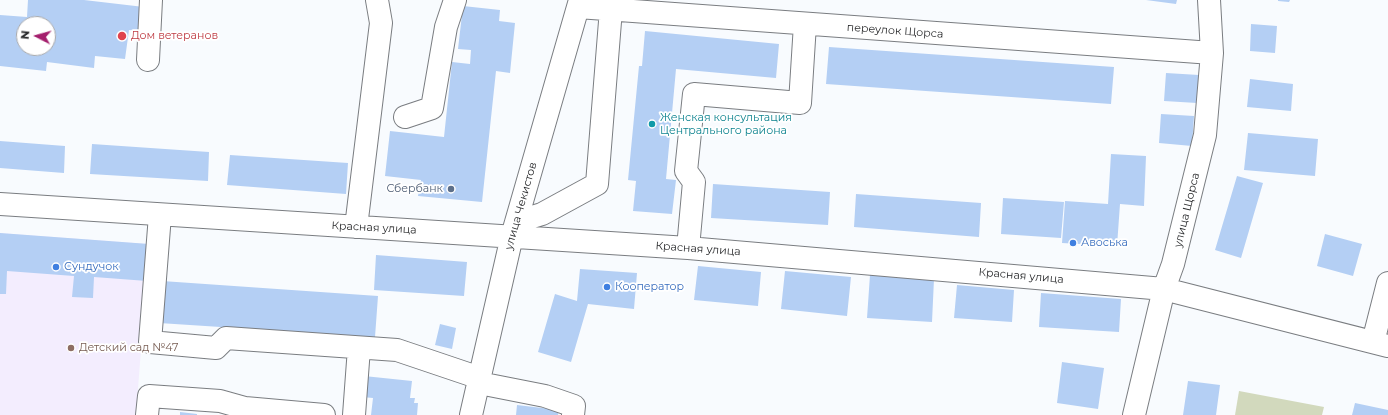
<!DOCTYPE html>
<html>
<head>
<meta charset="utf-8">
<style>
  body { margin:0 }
  #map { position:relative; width:1388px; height:415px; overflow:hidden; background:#f8fbfe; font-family:Montserrat,sans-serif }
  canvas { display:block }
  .north { position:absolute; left:16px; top:16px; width:40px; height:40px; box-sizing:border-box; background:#fff; border:1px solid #a9a9aa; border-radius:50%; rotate:276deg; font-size:11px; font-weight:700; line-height:16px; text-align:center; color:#27282a }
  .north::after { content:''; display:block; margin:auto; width:14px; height:18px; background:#a41f6d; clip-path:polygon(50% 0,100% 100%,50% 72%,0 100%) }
</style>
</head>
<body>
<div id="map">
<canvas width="1388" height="415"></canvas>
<div class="north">N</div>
</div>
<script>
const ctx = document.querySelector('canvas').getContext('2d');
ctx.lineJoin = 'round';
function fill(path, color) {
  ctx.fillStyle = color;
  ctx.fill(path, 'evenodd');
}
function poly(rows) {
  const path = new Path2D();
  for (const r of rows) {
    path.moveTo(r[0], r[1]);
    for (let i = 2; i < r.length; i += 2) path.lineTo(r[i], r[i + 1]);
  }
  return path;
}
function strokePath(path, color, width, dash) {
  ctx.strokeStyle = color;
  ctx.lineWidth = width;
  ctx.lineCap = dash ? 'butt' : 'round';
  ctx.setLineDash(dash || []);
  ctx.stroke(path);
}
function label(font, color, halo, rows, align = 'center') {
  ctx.font = font + ' Montserrat,sans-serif';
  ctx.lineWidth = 3.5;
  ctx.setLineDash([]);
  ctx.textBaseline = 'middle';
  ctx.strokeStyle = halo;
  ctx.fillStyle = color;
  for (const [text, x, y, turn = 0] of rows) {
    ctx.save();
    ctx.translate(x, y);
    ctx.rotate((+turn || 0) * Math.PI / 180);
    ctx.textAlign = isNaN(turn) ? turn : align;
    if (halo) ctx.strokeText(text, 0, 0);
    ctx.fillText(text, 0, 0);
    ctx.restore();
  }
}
fill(poly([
  [0,233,149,244,136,415,0,415]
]), '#f3edfe');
fill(poly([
  [1239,391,1324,407,1322,415,1235,415]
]), '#d2d9bd');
fill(poly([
  [28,0,84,0,144,7,142,31,129,30,125,59,95,56,94,68,47,62,46,71,0,66,0,15,27,17],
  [24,24,48,24,48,48,24,48],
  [1146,0,1177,0,1176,4],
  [1278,0,1290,0,1289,2,1278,1],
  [463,6,500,10,499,21,515,23,510,73,496,71,482,202,418,196,421,180,385,176,390,131,444,137,452,62,470,64,471,50,458,49],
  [1251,24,1277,26,1275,53,1250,51],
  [645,31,779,44,776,78,676,69,666,179,676,180,672,214,633,211,636,181,628,180,639,66,642,66],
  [829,47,1114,67,1111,104,826,84],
  [1166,73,1199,75,1197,103,1164,101],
  [1250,79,1293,84,1291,111,1247,107],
  [1161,114,1194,116,1192,146,1159,143],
  [1248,133,1318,139,1315,176,1244,170],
  [0,141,65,146,64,173,0,168],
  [92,144,209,152,208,181,90,174],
  [1111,154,1146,156,1144,206,1120,204,1117,246,1062,243,1065,201,1108,204],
  [230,155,348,163,346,194,227,185],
  [1237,176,1263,183,1241,258,1215,250],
  [713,184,830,192,828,225,711,218],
  [856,194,981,203,979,237,854,227],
  [1003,198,1064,202,1061,238,1001,234],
  [0,233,149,244,147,281,94,277,93,298,72,297,74,276,7,271,6,294,0,294],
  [1325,234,1362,244,1353,276,1317,266],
  [376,255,467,262,464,296,374,290],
  [698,266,761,272,758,306,694,300],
  [580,269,637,273,634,309,588,304,571,362,538,352,555,294,577,301],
  [785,271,851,277,847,316,781,309],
  [870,275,934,279,932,322,867,318],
  [162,281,378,296,375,337,159,323],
  [957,285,1014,290,1012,322,954,318],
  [1041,293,1121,299,1119,332,1039,327],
  [440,324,456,328,452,349,435,345],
  [1062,362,1104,368,1098,409,1057,403],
  [364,376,412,381,410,398,415,398,414,403,418,403,417,415,371,415,373,398,362,397],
  [1188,381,1220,385,1216,415,1183,415],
  [1355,403,1388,410,1388,415,1352,415],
  [517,405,559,410,558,415,516,415],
  [180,412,197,414,197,415,180,415]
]), '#b4cff4');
const minor = poly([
  [578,7,1212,53],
  [148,60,151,0],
  [405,117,432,108,446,27,455,0],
  [0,204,688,248,1164,289,1388,346],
  [160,215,150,342,216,348,226,338,397,350,480,378],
  [516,222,542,214,597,184,611,9],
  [356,227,381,23,377,0],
  [688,248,694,182,686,171,694,94,800,103,805,24],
  [1373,342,1388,283],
  [479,383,545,396,574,406,573,415],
  [147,415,149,396,220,401,245,408,324,415],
  [354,415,359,348],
  [471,415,512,236,580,0],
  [1134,415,1164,289,1173,264,1205,135,1212,53,1209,0]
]);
strokePath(minor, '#7a7d81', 24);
strokePath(minor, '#fff', 22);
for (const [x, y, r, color] of [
  [122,36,5,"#e0444e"],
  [652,124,4,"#0f9aa8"],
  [451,189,4,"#5c6f8a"],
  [1073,243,4,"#3f7fe0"],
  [56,267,4,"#3f7fe0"],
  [607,287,4,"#3f7fe0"],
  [71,348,4,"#8d6e63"]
]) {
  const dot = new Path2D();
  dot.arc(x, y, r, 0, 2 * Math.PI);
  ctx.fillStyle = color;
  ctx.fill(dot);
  strokePath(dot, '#fff', 1.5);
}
label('11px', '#27282a', '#fff', [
  ["переулок Щорса",895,31,4],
  ["улица Чекистов",521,206,-74],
  ["улица Щорса",1187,210,-76],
  ["Красная улица",374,228,3],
  ["Красная улица",698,249,4],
  ["Красная улица",1021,276,5]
]);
label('11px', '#be3a42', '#fff', [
  ["Дом ветеранов",131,36]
], 'left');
label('11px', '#0d838f', '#fff', [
  ["Женская консультация",660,118],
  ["Центрального района",660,131]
], 'left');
label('11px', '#4e5e75', '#fff', [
  ["Сбербанк",443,189]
], 'right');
label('11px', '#366cbe', '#fff', [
  ["Авоська",1081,243],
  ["Сундучок",64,267],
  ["Кооператор",615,287]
], 'left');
label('11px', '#785e54', '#fff', [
  ["Детский сад №47",79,348]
], 'left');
</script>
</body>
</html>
